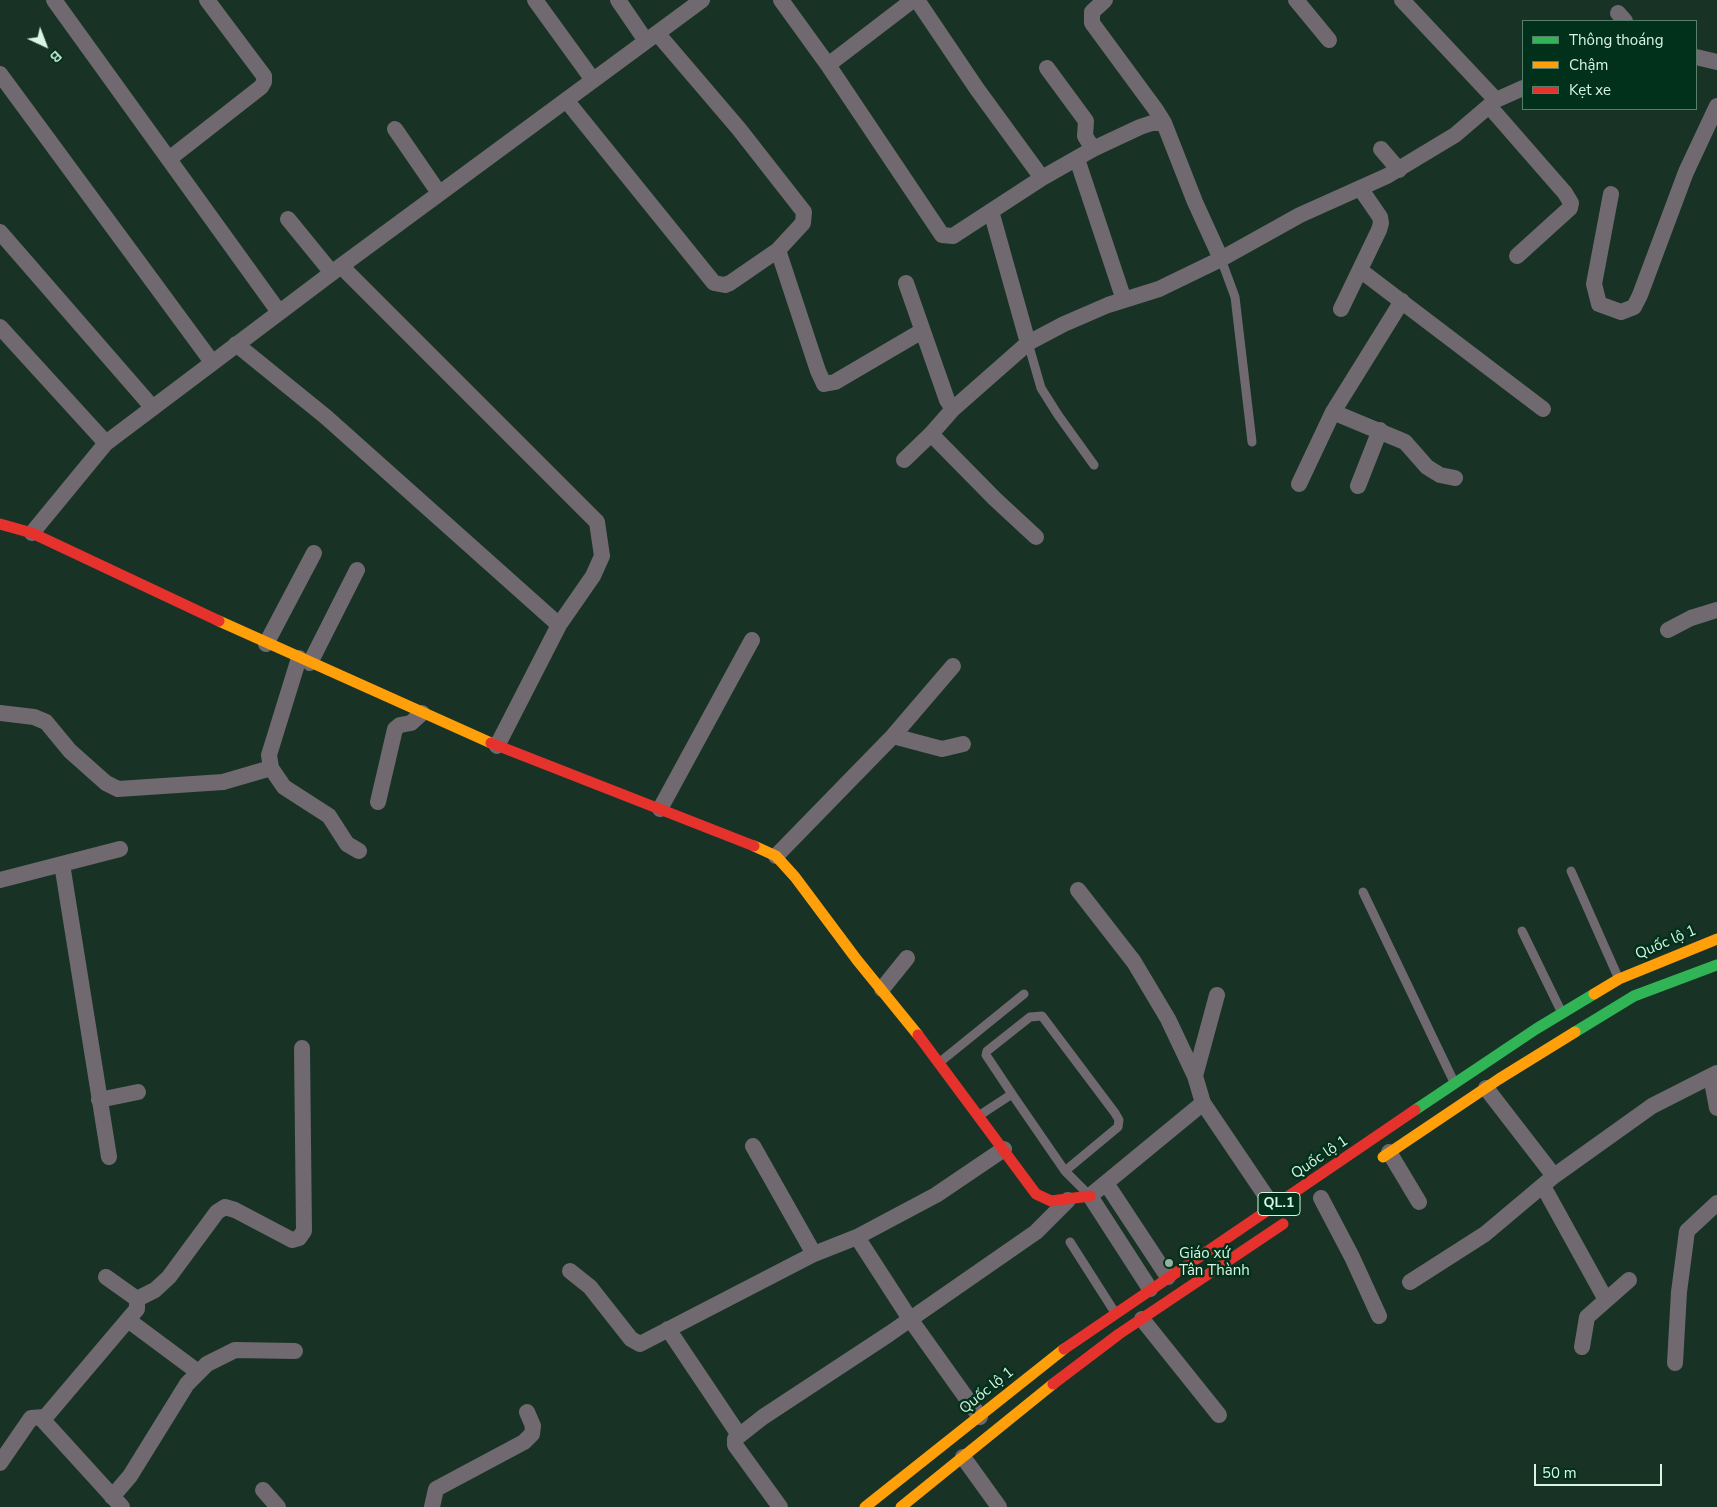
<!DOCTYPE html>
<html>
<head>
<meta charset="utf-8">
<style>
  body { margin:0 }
  #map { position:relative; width:1717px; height:1507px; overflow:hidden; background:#183225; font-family:"Nunito Sans",sans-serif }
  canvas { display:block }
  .legend { position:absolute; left:1522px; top:20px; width:175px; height:90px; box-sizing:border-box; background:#02311b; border:1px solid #577f6b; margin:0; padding:6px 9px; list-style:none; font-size:15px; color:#d7f5e2 }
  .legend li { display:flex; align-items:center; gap:10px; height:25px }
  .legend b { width:25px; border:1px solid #577f6b }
  .north { position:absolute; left:20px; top:20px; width:50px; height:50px; -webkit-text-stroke:4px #02311b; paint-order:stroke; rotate:137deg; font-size:14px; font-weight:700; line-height:20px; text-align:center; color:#d7f5e2 }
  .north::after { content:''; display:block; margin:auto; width:18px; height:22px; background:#d7f5e2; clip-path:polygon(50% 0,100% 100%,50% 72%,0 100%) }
  .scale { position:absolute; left:1534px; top:1464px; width:128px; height:22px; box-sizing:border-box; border:2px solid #d7f5e2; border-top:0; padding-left:6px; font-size:15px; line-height:18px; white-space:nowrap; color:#d7f5e2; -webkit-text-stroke:4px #02311b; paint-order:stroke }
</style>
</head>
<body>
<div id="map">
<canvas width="1717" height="1507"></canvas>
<ul class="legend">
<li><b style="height:6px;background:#30b455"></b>Thông thoáng</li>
<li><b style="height:6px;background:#ff9f0a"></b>Chậm</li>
<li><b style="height:6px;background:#e5322d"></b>Kẹt xe</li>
</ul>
<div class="north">B</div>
<div class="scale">50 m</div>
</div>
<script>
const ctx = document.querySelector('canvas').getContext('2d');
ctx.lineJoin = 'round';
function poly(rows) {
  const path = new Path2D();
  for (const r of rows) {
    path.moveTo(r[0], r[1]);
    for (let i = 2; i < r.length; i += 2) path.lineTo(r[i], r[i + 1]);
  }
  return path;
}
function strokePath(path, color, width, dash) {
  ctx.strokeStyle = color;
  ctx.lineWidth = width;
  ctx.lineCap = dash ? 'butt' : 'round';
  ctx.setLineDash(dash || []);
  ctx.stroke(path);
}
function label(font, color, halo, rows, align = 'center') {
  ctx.font = font + ' "Nunito Sans",sans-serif';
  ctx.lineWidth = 5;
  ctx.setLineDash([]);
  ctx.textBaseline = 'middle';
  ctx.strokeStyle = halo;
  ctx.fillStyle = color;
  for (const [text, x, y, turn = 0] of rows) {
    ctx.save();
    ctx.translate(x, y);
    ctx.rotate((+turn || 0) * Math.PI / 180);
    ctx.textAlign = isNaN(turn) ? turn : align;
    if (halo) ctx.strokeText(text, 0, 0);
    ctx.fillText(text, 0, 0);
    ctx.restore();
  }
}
strokePath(poly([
  [1221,259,1235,297,1252,442],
  [1028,343,1041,388,1058,415,1094,465],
  [1571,871,1618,977],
  [1363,892,1454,1082],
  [1522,931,1561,1011],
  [940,1062,1024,994],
  [1012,1094,986,1055,987,1051,1030,1017,1042,1016,1115,1113,1119,1120,1118,1127,1065,1171],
  [980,1115,1012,1094,1065,1171,1088,1194],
  [1070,1242,1114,1311]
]), '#706970', 9);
strokePath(poly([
  [54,0,279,312],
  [535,0,593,80],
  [618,0,646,41],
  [781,0,828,65],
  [913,0,828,65,942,235,953,236,1042,178,1093,149,1140,127,1152,123,1164,123,1195,202,1221,259],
  [917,0,977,89,1042,178],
  [1105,0,1092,12,1092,23,1156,110,1164,123],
  [1296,0,1329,40],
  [1618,13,1625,21],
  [1696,57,1717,62],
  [1047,68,1086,121,1085,136,1093,149],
  [0,74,212,362],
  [566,100,714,283,725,285,730,283,778,250,803,223,804,212,739,129,657,33],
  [1496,100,1523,88],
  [1489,106,1565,193,1571,203,1570,208,1517,256],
  [395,129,439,193],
  [1381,149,1399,170],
  [169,159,261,87,264,82,264,76,207,0],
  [1077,159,1124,300],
  [1611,194,1594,284,1599,304,1621,312,1634,307,1640,295,1686,172,1717,106],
  [991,211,1028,343],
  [288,219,332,273],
  [0,232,153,408],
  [778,250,818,371,824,384,835,382,922,331],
  [341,266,597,522,602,556,593,576,559,625,497,746],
  [1360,270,1543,409],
  [906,283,947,400,953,409],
  [1341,309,1379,230,1381,223,1380,217,1360,188],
  [0,327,106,443],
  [236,344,326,417,559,625],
  [1333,412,1405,442,1427,467,1440,475,1455,478],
  [931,434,995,499,1036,537],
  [904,460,931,434,953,409,1028,343,1064,324,1108,305,1159,289,1221,259,1300,215,1387,176,1455,135,1496,100,1402,0],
  [1299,484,1333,412,1402,301],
  [1358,486,1380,430],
  [32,533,106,443,341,266,702,0],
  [1668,630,1691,618,1717,610],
  [266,644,314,553],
  [299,658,269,755,271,768,284,787,329,816,347,844,359,851],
  [310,663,357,570],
  [0,713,34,717,46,722,70,751,106,783,118,789,223,782,271,768],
  [893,736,953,666],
  [378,802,395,729,400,725,411,723,422,713],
  [660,809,752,640],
  [776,856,893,736,942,749,963,744],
  [62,864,109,1157],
  [0,880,120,849],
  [1078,890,1134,962,1168,1019,1195,1076],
  [882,989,907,958],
  [1217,995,1195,1076,1203,1103,1274,1208],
  [1711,1076,1717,1108],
  [1486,1088,1554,1176],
  [99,1100,138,1092],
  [753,1146,814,1254,857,1237,936,1195,1004,1149],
  [1389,1152,1419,1202],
  [1106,1183,1168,1277],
  [1543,1186,1606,1300],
  [1321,1198,1352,1257,1379,1316],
  [857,1237,910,1319,980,1417],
  [570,1271,590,1287,631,1339,640,1344,814,1254],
  [1410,1282,1485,1234,1554,1176,1652,1106,1717,1073],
  [1150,1289,1090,1196,1203,1103],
  [137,1299,155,1290,169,1277,217,1212,225,1207,235,1210,292,1240,299,1238,304,1231,302,1048],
  [1142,1319,1219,1415],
  [128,1320,198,1372],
  [668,1329,739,1435],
  [1582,1347,1587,1317,1629,1280],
  [1675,1363,1679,1292,1687,1231,1717,1203],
  [41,1418,122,1507],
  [963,1457,999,1507],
  [0,1463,31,1418,45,1417,48,1414,137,1309,137,1299,106,1277],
  [263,1490,278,1507],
  [112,1497,130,1476,187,1384,207,1364,235,1350,295,1351],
  [432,1507,436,1489,524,1442,532,1434,533,1426,527,1412],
  [780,1507,735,1445,735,1439,763,1417,889,1334,1036,1232,1068,1200]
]), '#706970', 16);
strokePath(poly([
  [1575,1032,1634,996,1717,965],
  [1415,1110,1536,1029,1594,994]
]), '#30b455', 11);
strokePath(poly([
  [219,621,491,743],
  [754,846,776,856,795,877,857,960,918,1035],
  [1594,994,1619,979,1717,939],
  [1383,1157,1499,1079,1575,1032],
  [865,1507,1064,1349],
  [901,1507,1053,1384]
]), '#ff9f0a', 11);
strokePath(poly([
  [0,524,32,533,219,621],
  [491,743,754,846],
  [918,1035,1036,1194,1051,1201,1090,1196],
  [1064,1349,1415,1110],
  [1053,1384,1119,1334,1283,1224]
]), '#e5322d', 11);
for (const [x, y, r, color] of [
  [1169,1263,5,"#94b1a0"]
]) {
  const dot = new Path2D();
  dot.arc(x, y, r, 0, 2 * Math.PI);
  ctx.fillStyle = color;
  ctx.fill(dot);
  strokePath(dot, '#02311b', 2);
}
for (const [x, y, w] of [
  [1279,1204,42]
]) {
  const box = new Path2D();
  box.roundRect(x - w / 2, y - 11.5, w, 23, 4);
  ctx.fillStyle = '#02311b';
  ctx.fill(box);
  strokePath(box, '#d7f5e2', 1);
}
label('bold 14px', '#d7f5e2', null, [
  ["QL.1",1279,1204]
]);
label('15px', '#d7f5e2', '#02311b', [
  ["Quốc lộ 1",1666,943,-23],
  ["Quốc lộ 1",1320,1158,-34],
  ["Quốc lộ 1",987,1391,-39]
]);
label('15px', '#d7f5e2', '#02311b', [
  ["Giáo xứ",1179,1254],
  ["Tân Thành",1179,1271]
], 'left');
</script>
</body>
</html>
